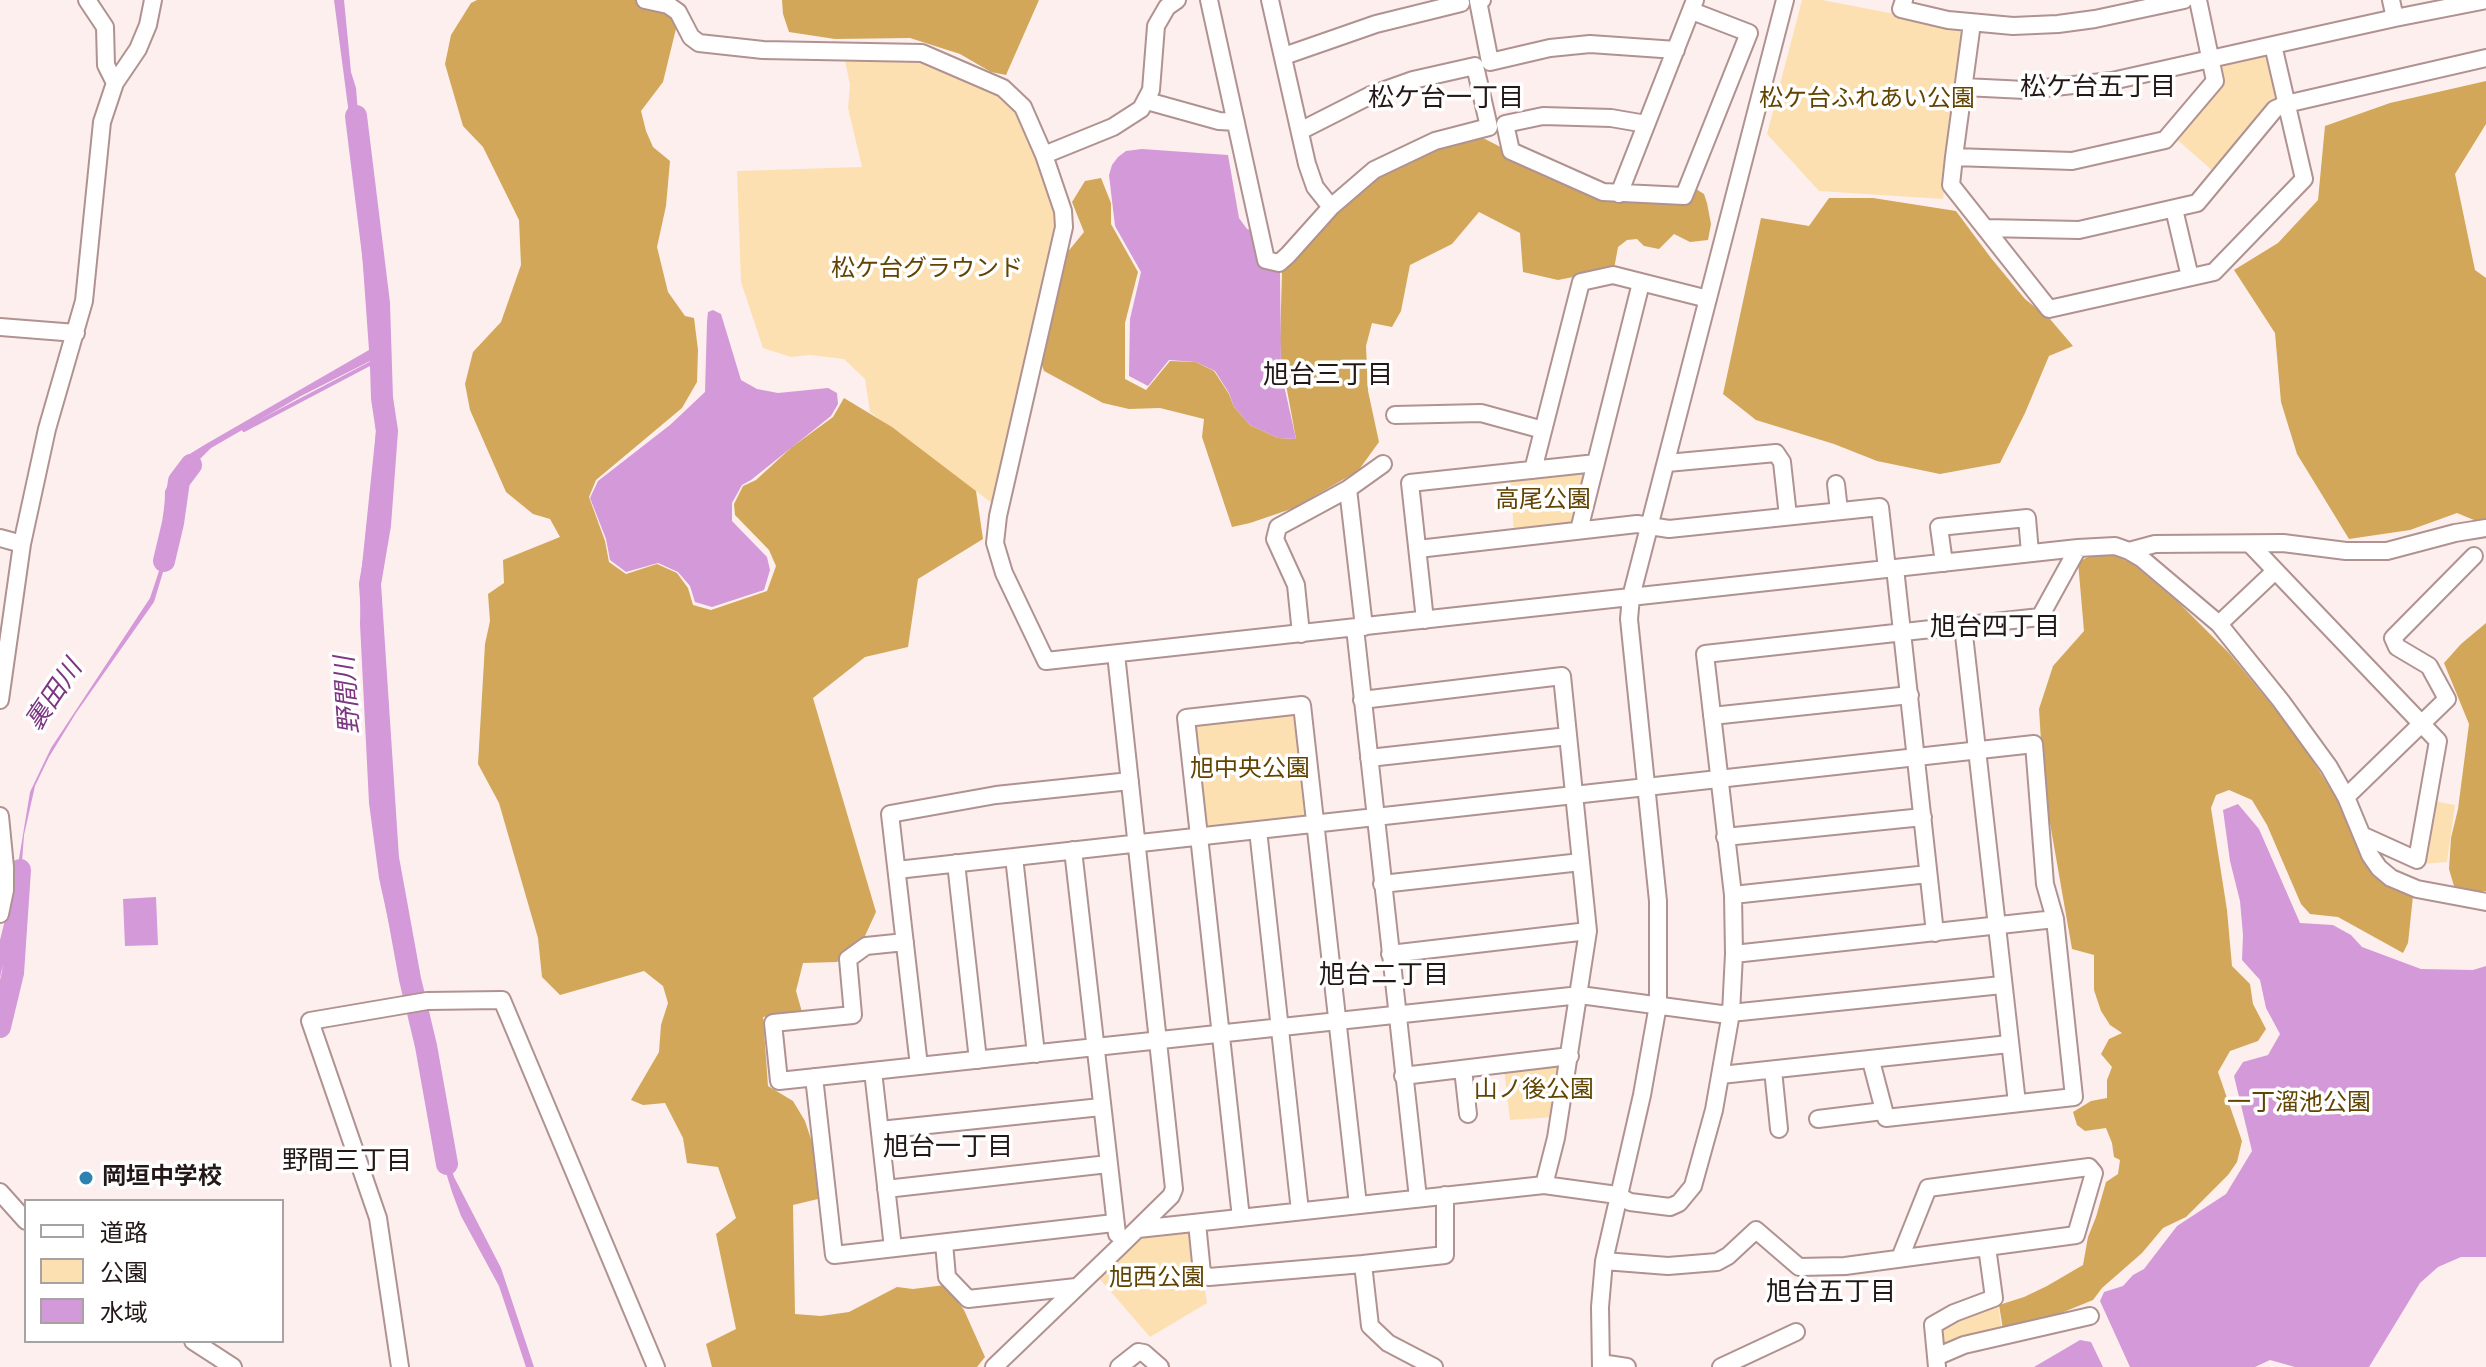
<!DOCTYPE html>
<html>
<head>
<meta charset="utf-8">
<style>
  body { margin:0 }
  #map { position:relative; width:2486px; height:1367px; overflow:hidden; background:#fcefee; font-family:Poppins,"Noto Sans JP",sans-serif }
  canvas { display:block }
  .legend { position:absolute; left:24px; top:1199px; width:260px; height:144px; box-sizing:border-box; background:#fff; border:2px solid #a7a3a2; margin:0; padding:10px 14px; list-style:none; font-size:24px; color:#231817 }
  .legend li { display:flex; align-items:center; gap:16px; height:40px }
  .legend b { width:40px; border:2px solid #a7a3a2 }
</style>
</head>
<body>
<div id="map">
<canvas width="2486" height="1367"></canvas>
<ul class="legend">
<li><b style="height:10px;background:#fff"></b>道路</li>
<li><b style="height:22px;background:#fde0b1"></b>公園</li>
<li><b style="height:22px;background:#d499d8"></b>水域</li>
</ul>
</div>
<script>
const ctx = document.querySelector('canvas').getContext('2d');
ctx.lineJoin = 'round';
function fill(path, color) {
  ctx.fillStyle = color;
  ctx.fill(path, 'evenodd');
}
function poly(rows) {
  const path = new Path2D();
  for (const r of rows) {
    path.moveTo(r[0], r[1]);
    for (let i = 2; i < r.length; i += 2) path.lineTo(r[i], r[i + 1]);
  }
  return path;
}
function strokePath(path, color, width, dash) {
  ctx.strokeStyle = color;
  ctx.lineWidth = width;
  ctx.lineCap = dash ? 'butt' : 'round';
  ctx.setLineDash(dash || []);
  ctx.stroke(path);
}
function label(font, color, halo, rows, align = 'center') {
  ctx.font = font + ' Poppins,"Noto Sans JP",sans-serif';
  ctx.lineWidth = 7;
  ctx.setLineDash([]);
  ctx.textBaseline = 'middle';
  ctx.strokeStyle = halo;
  ctx.fillStyle = color;
  for (const [text, x, y, turn = 0] of rows) {
    ctx.save();
    ctx.translate(x, y);
    ctx.rotate((+turn || 0) * Math.PI / 180);
    ctx.textAlign = isNaN(turn) ? turn : align;
    if (halo) ctx.strokeText(text, 0, 0);
    ctx.fillText(text, 0, 0);
    ctx.restore();
  }
}
fill(poly([
  [1802,0,1822,0,1968,28,1943,199,1819,191,1767,134],
  [2270,50,2280,96,2214,172,2174,137,2217,62],
  [909,55,990,86,1022,114,1059,216,996,506,870,412,865,379,844,359,810,355,791,357,763,348,741,282,737,171,862,167,848,108,850,85,844,56],
  [1594,465,1577,527,1514,535,1510,474],
  [1299,711,1308,818,1203,828,1192,722],
  [2434,801,2455,805,2447,862,2421,864],
  [1565,1060,1555,1117,1510,1120,1504,1069],
  [1196,1229,1207,1303,1150,1337,1098,1277,1138,1237],
  [1998,1304,2002,1333,1938,1352,1935,1326]
]), '#fde0b1');
fill(poly([
  [477,0,676,0,682,4,663,82,641,111,646,131,653,147,670,161,666,206,657,247,668,292,685,316,694,318,698,350,697,382,682,408,596,480,589,497,605,541,609,562,626,574,657,564,677,573,688,588,693,605,711,610,767,591,776,566,769,550,735,515,734,504,743,486,756,480,792,447,833,417,844,398,892,427,976,491,983,539,918,579,908,647,865,657,813,698,876,912,864,938,837,962,803,963,796,991,802,1012,763,1017,768,1086,793,1101,805,1121,812,1142,818,1199,793,1205,795,1314,821,1316,849,1312,897,1287,913,1289,945,1285,964,1310,985,1357,977,1367,712,1367,706,1344,736,1329,716,1234,736,1218,718,1167,687,1163,683,1138,665,1103,643,1105,631,1100,659,1052,661,1025,668,1003,663,986,644,971,560,995,542,977,538,938,499,803,478,764,485,644,490,621,488,594,504,583,503,560,560,537,550,519,533,514,506,492,470,410,465,384,473,352,501,322,521,265,519,220,483,147,463,126,445,64,451,35,471,3],
  [782,0,1039,0,1006,75,991,72,960,54,910,38,835,39,789,32,783,14],
  [2486,81,2486,124,2455,174,2475,270,2486,278,2486,525,2457,513,2410,530,2349,539,2297,454,2281,402,2275,333,2234,270,2278,243,2318,200,2325,126,2390,103],
  [1470,136,1485,139,1604,200,1688,197,1696,189,1704,194,1707,203,1711,224,1708,240,1690,242,1674,234,1659,249,1644,246,1637,239,1627,240,1618,247,1614,269,1558,280,1523,272,1520,233,1479,212,1452,244,1410,265,1401,311,1392,327,1372,323,1366,346,1368,391,1379,442,1358,471,1294,508,1250,523,1232,527,1202,437,1204,419,1160,408,1129,409,1103,403,1044,371,1039,356,1066,254,1084,232,1072,202,1085,181,1101,178,1111,203,1111,224,1138,272,1125,323,1125,379,1146,390,1170,361,1196,362,1214,371,1229,394,1234,407,1250,425,1278,438,1296,439,1287,390,1282,372,1280,342,1282,272,1287,259,1364,183,1409,157],
  [1829,198,1873,198,1956,211,1991,258,2025,299,2050,319,2073,346,2049,356,2025,413,2000,463,1940,474,1877,461,1834,444,1756,420,1723,394,1761,218,1809,226],
  [2107,552,2133,564,2180,604,2229,653,2294,732,2336,797,2358,850,2371,869,2391,885,2413,896,2408,943,2403,953,2338,917,2310,914,2301,904,2267,825,2252,800,2229,790,2216,795,2211,808,2227,910,2232,966,2250,984,2253,1004,2266,1029,2258,1041,2230,1051,2218,1072,2242,1141,2237,1162,2228,1175,2186,1217,2163,1228,2142,1253,2102,1288,2093,1300,2044,1320,2003,1329,1999,1305,2024,1297,2047,1286,2083,1265,2088,1237,2096,1217,2106,1182,2118,1174,2120,1160,2114,1157,2112,1143,2106,1128,2085,1131,2077,1125,2073,1112,2091,1101,2107,1098,2107,1080,2112,1067,2101,1054,2109,1039,2122,1033,2110,1025,2101,1011,2094,990,2094,955,2072,949,2044,789,2039,709,2053,666,2084,631,2078,562,2096,553],
  [2486,623,2486,891,2456,893,2449,869,2451,838,2458,809,2469,724,2444,663,2461,644]
]), '#d3a759');
fill(poly([
  [334,0,344,0,351,72,356,88,384,432,367,586,368,665,377,815,394,915,413,991,437,1118,454,1177,501,1268,534,1367,526,1367,499,1286,461,1216,452,1192,438,1147,379,878,369,803,360,624,361,575,376,431,370,361,301,396,211,448,190,469,175,494,169,552,154,602,76,713,49,757,35,786,24,835,20,889,0,978,0,940,17,871,30,792,51,748,150,598,163,559,165,491,176,469,188,455,206,444,369,350,356,168],
  [1142,149,1228,155,1239,218,1247,229,1254,231,1280,271,1281,372,1296,439,1278,438,1250,425,1234,407,1229,393,1215,371,1196,362,1169,360,1148,386,1129,376,1130,319,1141,272,1115,226,1109,175,1112,165,1118,157,1126,151],
  [713,310,721,314,741,380,757,389,778,393,828,388,837,393,838,404,831,416,751,480,742,485,732,503,732,521,767,557,770,570,764,590,712,607,695,602,690,586,678,572,658,563,626,572,610,560,606,539,590,498,598,481,670,425,705,392,707,322,708,312],
  [2238,804,2259,829,2300,923,2333,925,2351,935,2362,947,2421,969,2473,970,2486,966,2486,1257,2461,1257,2438,1267,2420,1283,2369,1367,2295,1367,2270,1360,2255,1367,2130,1367,2100,1301,2104,1292,2123,1286,2133,1275,2144,1269,2177,1226,2226,1194,2252,1151,2234,1076,2243,1062,2268,1055,2280,1034,2266,1008,2260,980,2242,960,2243,935,2240,901,2230,861,2223,810],
  [156,897,158,945,125,946,123,899],
  [2080,1340,2091,1342,2103,1367,2034,1367]
]), '#d499d8');
strokePath(poly([
  [244,430,381,358]
]), '#d499d8', 4);
strokePath(poly([
  [356,116,379,303,382,398,387,431,380,525,370,584,388,858,410,979,426,1046,447,1164],
  [164,561,173,523,179,481,191,465],
  [0,1027,13,973,20,870]
]), '#d499d8', 22);
const minor = poly([
  [87,0,105,27,106,65,115,83],
  [645,0,668,5,678,12,691,37,699,43,763,50,922,53,1003,88,1023,107,1044,155,1063,211,1064,227,998,516,995,543,1004,573,1046,661,2078,548,2115,546,2129,551,2155,544,2283,543,2346,551,2387,551,2455,533,2486,528],
  [1209,0,1266,260,1279,263,1288,255,1331,207,1374,170,1435,141,1489,127,1475,66,1413,80,1371,95,1300,131],
  [1270,0,1307,164,1315,187,1331,207],
  [1482,0,1478,1,1490,62,1550,48,1590,44,1676,50],
  [1904,0,1901,9,1948,20,2013,26,2058,24,2095,19,2184,0],
  [2395,18,2486,0],
  [2273,45,2395,18,2391,0],
  [1284,56,1376,24,1461,3,1460,0],
  [1964,87,2025,90,2112,81,2273,45,2304,179,2214,272,2049,309,1951,185,1954,157,1972,23],
  [1147,101,1219,121,1236,122],
  [1646,124,1611,118,1543,116,1505,124,1511,151,1603,192,1684,196,1749,33,1692,11],
  [1044,155,1113,127,1141,109,1151,90,1156,26,1167,7,1177,0],
  [1954,157,2072,161,2165,140,2215,81,2198,0],
  [1619,194,1695,0],
  [2174,209,2190,277],
  [1985,228,2079,230,2197,203,2275,109,2286,104,2486,58],
  [0,327,76,333],
  [1395,415,1481,413,1543,430],
  [1667,463,1776,453,1782,462,1788,516],
  [1533,470,1581,282,1613,275,1708,299],
  [1836,484,1839,511],
  [1348,489,1364,627],
  [1579,530,1641,283],
  [0,538,22,544],
  [2250,544,2438,741,2417,860,2364,836],
  [1418,549,1637,524,1669,529,1880,507,1887,569],
  [2129,551,2141,558,2219,624,2281,701,2329,767,2346,797,2370,855,2379,868,2391,878,2417,889,2486,902],
  [1944,563,1939,527,2027,518,2030,553],
  [1895,568,1935,933],
  [1425,620,1410,483,1596,463],
  [2219,624,2275,571],
  [1963,626,2017,1103],
  [1355,628,1418,1198],
  [1301,634,1296,585,1275,539,1278,527,1348,489,1383,464],
  [0,700,22,544,47,429,84,301,102,122,115,83,138,49,148,25,153,0],
  [1362,700,1562,676,1588,931,1556,1138,1544,1185],
  [1712,716,1910,695],
  [1369,758,1568,736],
  [2346,797,2447,699,2429,666,2397,647,2393,638,2474,556],
  [0,816,5,867,5,890,0,914],
  [1258,830,1300,1211],
  [1725,837,1923,817],
  [1073,850,1117,1234],
  [1014,857,1036,1054],
  [956,863,978,1060],
  [897,870,2034,744,2045,884,2055,919,2074,1097,1886,1118,1871,1061],
  [1382,884,1581,862],
  [1733,895,1928,874],
  [905,942,866,946,848,959,853,1015,773,1023,779,1081,1580,995,1721,1014,2002,985],
  [1390,954,1588,931],
  [1734,954,2055,919],
  [919,1066,890,814,996,795,1130,781],
  [1463,1069,1468,1114],
  [1773,1070,1779,1129],
  [873,1071,893,1248],
  [1721,1075,2009,1044],
  [1403,1076,1570,1056],
  [814,1077,834,1255,1114,1223],
  [1818,1119,1883,1111],
  [880,1130,1101,1107],
  [886,1189,1108,1164],
  [0,1192,26,1221],
  [1241,1218,1186,718,1302,705,1358,1205],
  [1197,1223,1202,1273,1209,1277,1363,1264,1445,1255,1445,1195],
  [1138,1229,1544,1185,1617,1195,1630,1202,1670,1207,1679,1203,1693,1186,1714,1110,1731,1013,1734,954,1733,895,1705,654,2040,617,2078,548],
  [944,1243,947,1277,968,1299,1076,1287],
  [1604,1261,1668,1266,1717,1262,1728,1256,1756,1230,1799,1267,1845,1266,2076,1235,2094,1173,2089,1167,1928,1188,1900,1258],
  [1363,1264,1370,1326,1388,1343,1434,1367],
  [193,1341,233,1367],
  [1936,1357,1964,1345,2090,1316],
  [1601,1363,1627,1367],
  [400,1367,378,1218,310,1021,427,1001,502,1000,656,1367],
  [994,1367,1120,1246,1171,1196,1174,1189,1116,654],
  [1119,1367,1138,1352,1144,1353,1160,1367],
  [1601,1367,1600,1307,1604,1261,1642,1095,1658,1005,1658,901,1629,619,1631,597,1785,0],
  [1721,1367,1796,1332],
  [1937,1367,1933,1325,1954,1313,1994,1298,1987,1247]
]);
strokePath(minor, '#b09290', 20);
strokePath(minor, '#fff', 16);
for (const [x, y, r, color] of [
  [86,1178,8,"#2e82b2"]
]) {
  const dot = new Path2D();
  dot.arc(x, y, r, 0, 2 * Math.PI);
  ctx.fillStyle = color;
  ctx.fill(dot);
  strokePath(dot, '#fff', 3);
}
label('24px', '#614401', '#fff', [
  ["松ケ台ふれあい公園",1867,100],
  ["松ケ台グラウンド",927,270],
  ["高尾公園",1543,501],
  ["旭中央公園",1250,770],
  ["山ノ後公園",1534,1091],
  ["一丁溜池公園",2299,1104],
  ["旭西公園",1157,1279]
]);
label('bold 24px', '#231817', '#fff', [
  ["岡垣中学校",102,1178]
], 'left');
label('26px', '#231817', '#fff', [
  ["松ケ台五丁目",2098,88],
  ["松ケ台一丁目",1446,99],
  ["旭台三丁目",1328,376],
  ["旭台四丁目",1995,628],
  ["旭台二丁目",1384,976],
  ["旭台一丁目",948,1148],
  ["野間三丁目",347,1162],
  ["旭台五丁目",1831,1293]
]);
label('italic 26px', '#7c3682', '#fff', [
  ["野間川",349,695,-94],
  ["裏田川",55,696,-56]
]);
</script>
</body>
</html>
